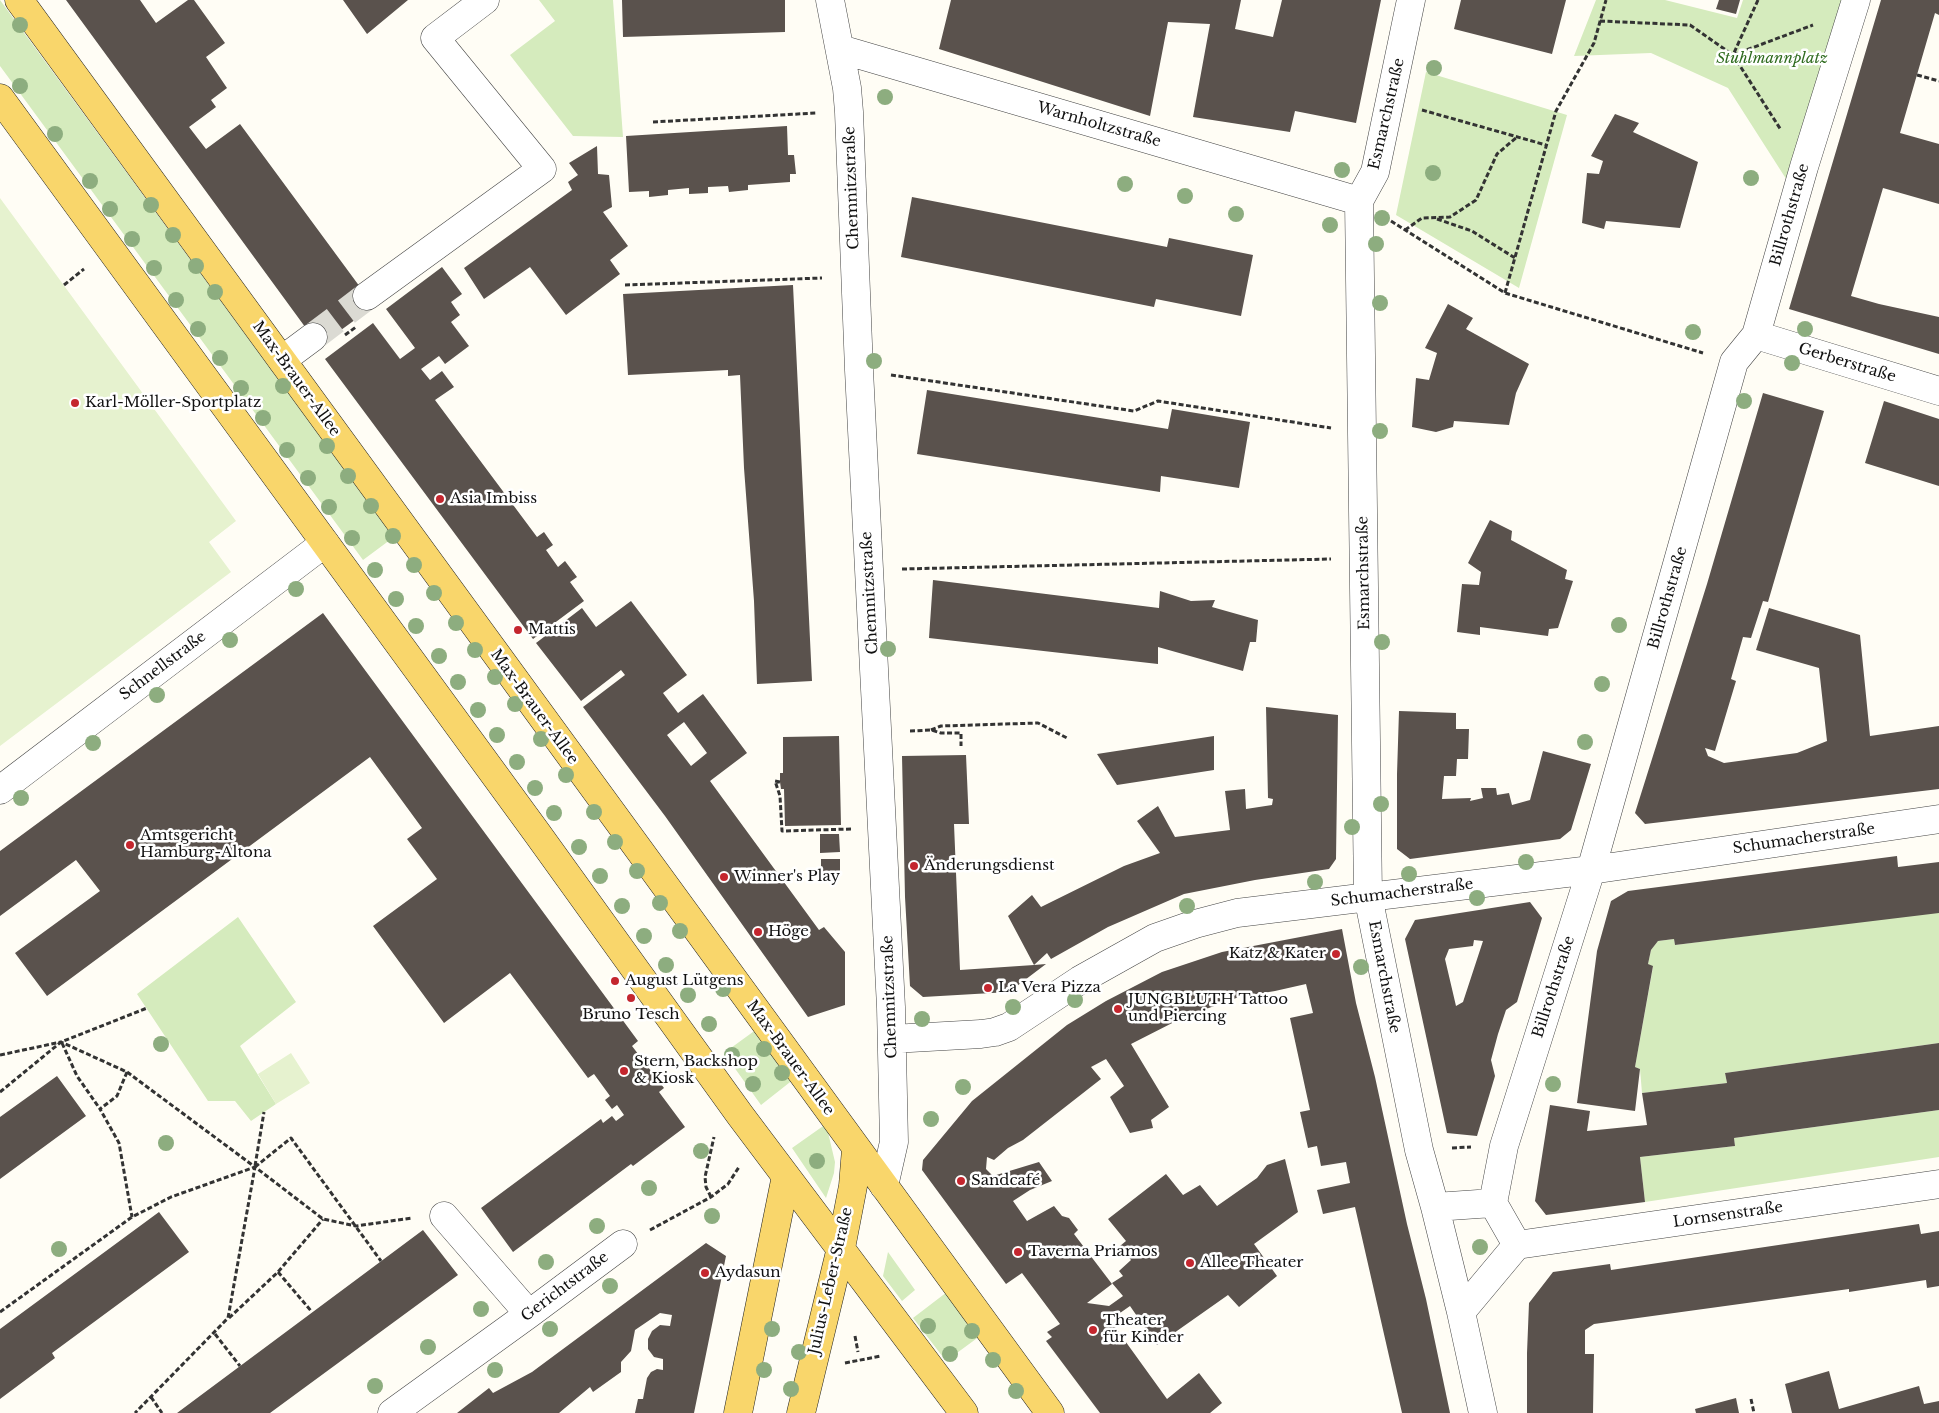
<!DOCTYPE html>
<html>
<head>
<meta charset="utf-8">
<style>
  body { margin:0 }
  canvas { display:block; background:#fffdf5 }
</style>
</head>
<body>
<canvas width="1939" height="1413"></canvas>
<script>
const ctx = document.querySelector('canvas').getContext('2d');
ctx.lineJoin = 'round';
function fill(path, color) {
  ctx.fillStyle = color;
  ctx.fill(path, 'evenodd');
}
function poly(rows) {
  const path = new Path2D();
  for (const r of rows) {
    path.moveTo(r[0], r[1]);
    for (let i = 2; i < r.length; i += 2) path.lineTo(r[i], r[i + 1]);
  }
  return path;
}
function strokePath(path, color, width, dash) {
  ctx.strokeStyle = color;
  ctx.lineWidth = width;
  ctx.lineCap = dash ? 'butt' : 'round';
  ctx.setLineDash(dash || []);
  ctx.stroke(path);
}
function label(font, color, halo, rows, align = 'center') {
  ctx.font = font + ' "Libre Baskerville",serif';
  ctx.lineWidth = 5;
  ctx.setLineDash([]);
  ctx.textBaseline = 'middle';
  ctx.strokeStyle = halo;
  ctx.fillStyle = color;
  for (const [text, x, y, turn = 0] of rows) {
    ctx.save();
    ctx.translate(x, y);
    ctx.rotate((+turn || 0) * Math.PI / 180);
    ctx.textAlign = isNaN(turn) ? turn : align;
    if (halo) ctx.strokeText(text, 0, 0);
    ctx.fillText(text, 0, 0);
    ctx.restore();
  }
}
fill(poly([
  [0,0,394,537,363,560,0,66],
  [539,0,613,0,623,137,573,136,510,55,555,21],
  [1596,0,1665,0,1737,18,1743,0,1844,0,1790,185,1728,88,1651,53,1574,56],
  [1426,72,1567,115,1519,288,1396,215],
  [1939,912,1939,1043,1725,1073,1727,1083,1642,1093,1640,1069,1635,1067,1653,967,1648,964,1651,950,1658,941,1674,939,1675,945],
  [238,917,296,1002,240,1046,276,1104,251,1121,235,1101,208,1101,137,994],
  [757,1029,794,1079,761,1105,724,1053],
  [1939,1110,1939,1157,1645,1202,1640,1157,1735,1146,1734,1138],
  [826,1124,835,1162,834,1173,826,1198,792,1148],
  [888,1252,915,1290,902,1301,883,1276],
  [947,1292,980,1336,946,1361,913,1318]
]), '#d5ebbd');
fill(poly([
  [0,198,236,521,209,542,231,572,0,746],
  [291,1053,310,1083,276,1104,258,1074]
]), '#e6f2cf');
fill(poly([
  [66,0,140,0,156,23,188,0,194,0,225,43,206,57,227,88,211,100,216,107,189,127,206,149,240,124,374,306,319,346],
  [343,0,408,0,367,34],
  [622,0,785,0,785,32,623,37],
  [951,0,1241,0,1235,29,1273,37,1282,0,1381,0,1356,123,1295,111,1290,132,1193,117,1210,24,1168,22,1150,116,939,49],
  [1461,0,1566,0,1552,54,1454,29],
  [1719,0,1740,0,1736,14,1716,9],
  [1881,0,1939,0,1939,15,1935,13,1900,133,1939,144,1939,204,1883,188,1851,296,1879,304,1939,317,1939,354,1789,309],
  [1615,114,1639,123,1633,132,1698,162,1680,228,1606,221,1604,229,1582,223,1587,173,1599,174,1603,161,1591,156],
  [787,126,788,155,794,155,796,174,790,174,790,182,748,185,748,190,729,192,728,186,708,187,708,193,689,194,689,188,668,190,668,195,649,197,649,191,629,192,626,136],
  [597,146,598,174,609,175,612,207,603,212,628,246,610,260,620,274,566,315,530,267,484,299,464,268,572,190,568,182,578,175,569,163],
  [912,197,1167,247,1169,238,1253,255,1241,316,1156,299,1154,307,901,257],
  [442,267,462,294,451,302,460,315,451,322,469,346,445,364,439,356,421,369,430,380,442,371,454,387,435,400,537,537,544,532,553,545,546,550,558,567,565,561,577,577,570,582,584,601,533,639,325,359,373,323,400,359,415,348,386,309],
  [793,285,812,681,757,684,754,601,744,468,740,375,728,376,728,370,628,375,623,294],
  [1448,304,1473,318,1466,329,1529,364,1516,393,1509,425,1454,421,1453,427,1436,432,1412,427,1416,378,1429,380,1437,353,1425,348],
  [927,390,1168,429,1172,409,1250,422,1239,488,1161,476,1160,492,917,454],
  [1763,393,1824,411,1768,602,1763,601,1751,638,1743,637,1731,679,1736,681,1715,751,1705,748,1708,756,1724,763,1797,753,1827,741,1819,668,1756,650,1769,608,1860,635,1870,736,1939,726,1939,789,1645,824,1635,813,1707,584],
  [1884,401,1939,419,1939,486,1865,463],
  [1490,520,1512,531,1511,540,1567,570,1565,579,1573,581,1558,628,1549,629,1548,636,1480,627,1480,635,1457,632,1462,584,1479,585,1481,572,1468,563],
  [933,580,1159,608,1160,591,1191,601,1215,600,1212,607,1258,620,1256,642,1250,642,1243,671,1158,647,1158,664,929,638],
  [631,601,687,675,663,693,678,713,703,694,747,753,710,781,819,930,824,927,845,952,845,1005,808,1017,665,816,583,707,625,675,621,670,581,701,536,643,582,608,596,627],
  [684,722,707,753,691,766,667,735],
  [323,613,638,1041,632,1046,664,1088,659,1092,685,1127,633,1166,631,1164,513,1252,481,1208,601,1119,603,1123,612,1116,616,1121,624,1115,617,1105,612,1109,605,1100,610,1096,594,1074,588,1078,510,973,444,1023,373,926,437,879,407,839,422,828,370,757,47,996,15,953,100,891,76,860,0,916,0,851],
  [1266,707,1338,715,1336,859,1329,869,1255,880,1184,894,1108,927,1051,959,1047,953,1034,965,1046,964,1009,992,923,997,910,986,905,897,902,756,966,755,969,824,954,824,960,970,1034,965,1008,916,1032,895,1041,907,1124,866,1160,853,1137,821,1158,806,1175,837,1230,830,1225,791,1245,789,1246,809,1272,805,1273,799,1268,798],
  [1399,711,1456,713,1456,729,1469,729,1468,759,1457,759,1456,776,1444,776,1442,799,1471,798,1470,801,1483,798,1481,788,1496,788,1497,795,1509,793,1512,805,1530,800,1543,751,1591,764,1571,830,1560,839,1410,859,1397,849,1397,774],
  [839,736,841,825,785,826,784,789,781,789,780,782,780,773,783,773,783,737],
  [1214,736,1214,770,1117,785,1097,754],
  [820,834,839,834,840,852,820,853],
  [1897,856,1898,867,1939,862,1939,913,1675,945,1674,939,1658,941,1651,950,1648,964,1653,966,1635,1067,1640,1069,1635,1111,1577,1103,1597,951,1611,901,1628,891],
  [821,859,840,859,840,877,821,877],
  [1530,902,1542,918,1517,1002,1506,1010,1498,1034,1491,1060,1495,1076,1477,1136,1447,1133,1405,939,1415,920],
  [1474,940,1483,941,1463,1002,1456,1006,1445,959,1449,949,1473,946],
  [1342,929,1356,1003,1375,1077,1407,1224,1426,1299,1450,1413,1402,1413,1355,1207,1323,1214,1317,1190,1350,1183,1346,1162,1321,1166,1317,1146,1308,1148,1300,1112,1310,1110,1290,1018,1313,1013,1306,984,1275,991,1239,997,1184,1017,1131,1044,1169,1107,1151,1120,1153,1128,1130,1133,1110,1097,1124,1086,1106,1059,1091,1067,1101,1079,1023,1140,1008,1148,994,1160,987,1157,986,1169,993,1176,1039,1162,1052,1181,1030,1190,1013,1201,1027,1221,1054,1206,1062,1216,1069,1218,1078,1230,1074,1234,1112,1284,1087,1303,1109,1306,1123,1296,1112,1283,1123,1276,1119,1271,1131,1260,1120,1246,1126,1241,1108,1219,1166,1174,1183,1195,1200,1185,1217,1206,1257,1178,1267,1165,1285,1159,1298,1212,1254,1244,1277,1276,1239,1307,1228,1295,1157,1345,1130,1306,1110,1320,1167,1399,1199,1373,1222,1403,1210,1413,1100,1413,1046,1341,1052,1337,1047,1332,1060,1324,1022,1273,1006,1284,922,1170,923,1160,972,1101,1067,1025,1106,1001,1162,972,1222,952],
  [1939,1043,1939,1110,1734,1138,1735,1146,1640,1157,1645,1202,1546,1215,1535,1201,1550,1105,1590,1111,1587,1131,1647,1125,1642,1093,1727,1083,1725,1073],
  [57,1076,86,1116,0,1179,0,1117],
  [159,1212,189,1252,52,1353,55,1358,0,1399,0,1329],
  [1919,1224,1921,1234,1939,1231,1939,1286,1927,1288,1926,1280,1849,1292,1849,1289,1594,1324,1585,1330,1585,1354,1594,1354,1593,1413,1527,1413,1527,1353,1529,1303,1553,1272,1610,1264,1611,1270],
  [423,1230,458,1275,270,1413,177,1413],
  [706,1243,726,1256,694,1413,635,1413,638,1399,643,1399,647,1378,651,1372,657,1369,663,1370,663,1359,654,1357,648,1349,648,1339,652,1331,660,1325,670,1326,672,1315,660,1313,635,1330,631,1351,621,1362,621,1372,593,1392,590,1387,559,1413,457,1413,489,1388,493,1393,532,1372],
  [1829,1371,1839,1409,1919,1386,1924,1404,1939,1401,1939,1413,1792,1413,1785,1384],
  [1736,1398,1739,1413,1696,1413,1695,1409]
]), '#5a524d');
strokePath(poly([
  [313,337,367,296]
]), '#dbdad3', 28, [28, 14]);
const minor = poly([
  [830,0,847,88,849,112,859,370,891,1007,894,1142,884,1186],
  [1411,0,1375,172,1359,201,1368,896,1419,1150,1435,1207],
  [840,49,1359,201],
  [367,296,542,169,435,38,485,0],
  [1756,335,1939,391],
  [282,360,313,337],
  [0,790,325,543],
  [892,1039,981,1034,995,1032,1009,1027,1080,980,1155,938,1195,924,1237,913,1591,870,1939,819],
  [1493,1203,1504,1146,1591,870,1734,362,1756,335,1804,167,1856,0],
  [1493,1203,1517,1245,1461,1312,1435,1207,1493,1203],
  [444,1216,529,1314],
  [1517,1245,1939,1184],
  [1461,1312,1483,1413],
  [392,1413,529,1314,623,1244]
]);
const major = poly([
  [19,0,1050,1413],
  [0,98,537,833,740,1115,964,1413],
  [738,1413,786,1176],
  [801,1413,841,1248,853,1186,856,1149]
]);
strokePath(minor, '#444', 29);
strokePath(major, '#222', 29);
strokePath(poly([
  [1758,0,1733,55,1781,130],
  [1600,21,1690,25,1733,55,1813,25],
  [1917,75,1939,81],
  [1422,110,1546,145],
  [653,122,816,113],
  [1437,219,1472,231,1515,258],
  [1391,221,1505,293,1703,353],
  [1405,230,1422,218,1450,217,1476,200,1497,154,1517,137],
  [64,285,84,269],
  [625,285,822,278],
  [1505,293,1556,111,1594,43,1606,0],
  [345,335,356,327],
  [891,375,1134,411,1158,401,1331,428],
  [902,569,1331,559],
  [931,730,941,726,1038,723,1067,738],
  [910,731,931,730,941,733,961,733,961,746],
  [780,782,775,781,780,796,782,831,851,829],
  [62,1043,77,1076,100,1109],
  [0,1055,61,1042,127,1072,255,1167,228,1318,135,1413],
  [127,1072,117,1096,100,1109,119,1143,132,1217],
  [0,1092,61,1042,147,1008],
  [1452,1148,1471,1147],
  [255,1166,264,1112],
  [255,1167,291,1138,381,1261],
  [711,1197,706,1187,705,1177,714,1137],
  [650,1230,711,1197,728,1184,739,1167],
  [278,1272,312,1312],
  [0,1312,132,1217,171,1197,255,1167,323,1219,356,1226,412,1218],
  [229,1318,278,1272,323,1219],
  [215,1334,240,1366],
  [855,1336,858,1352],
  [845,1363,881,1356],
  [151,1397,162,1413],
  [1751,1399,1754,1413]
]), '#333', 3, [5, 2.5]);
strokePath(minor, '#fff', 28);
strokePath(major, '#f9d66b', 28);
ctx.fillStyle = '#8dad7f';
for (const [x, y] of [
  [20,25],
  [1434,68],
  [20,86],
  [885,97],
  [55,134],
  [1342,170],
  [1433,173],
  [1751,178],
  [90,181],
  [1125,184],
  [1185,196],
  [151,205],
  [110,209],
  [1236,214],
  [1382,218],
  [1330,225],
  [173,235],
  [132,239],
  [1376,244],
  [196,266],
  [154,268],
  [215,292],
  [176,300],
  [1380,303],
  [198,329],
  [1805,329],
  [1693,332],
  [220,358],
  [874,361],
  [1792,363],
  [283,386],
  [241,388],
  [1744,401],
  [263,418],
  [1380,431],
  [327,446],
  [287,450],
  [348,476],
  [308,478],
  [371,506],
  [329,507],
  [393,536],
  [352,538],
  [414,565],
  [375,570],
  [296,589],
  [434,593],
  [396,599],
  [456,623],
  [1619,625],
  [416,626],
  [230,640],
  [1382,642],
  [888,649],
  [475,650],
  [439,656],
  [495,677],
  [458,682],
  [1602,684],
  [157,695],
  [515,704],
  [478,710],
  [497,735],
  [541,739],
  [1585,742],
  [93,743],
  [517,762],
  [566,775],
  [535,788],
  [21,798],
  [1381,804],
  [594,812],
  [554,813],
  [1352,827],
  [615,842],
  [579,847],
  [1526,862],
  [637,871],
  [1409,874],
  [600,876],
  [1315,882],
  [1477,898],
  [660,903],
  [622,906],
  [1187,906],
  [680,931],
  [644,936],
  [666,965],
  [1361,967],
  [723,989],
  [688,995],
  [1075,1000],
  [1013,1007],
  [922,1019],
  [709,1024],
  [161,1044],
  [764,1049],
  [732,1055],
  [782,1073],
  [753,1084],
  [1553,1084],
  [963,1087],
  [931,1119],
  [166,1143],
  [701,1151],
  [817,1161],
  [649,1188],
  [712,1216],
  [597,1226],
  [1480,1247],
  [59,1249],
  [546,1262],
  [610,1286],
  [481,1309],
  [928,1326],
  [550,1329],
  [772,1329],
  [972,1331],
  [428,1347],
  [799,1352],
  [950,1354],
  [993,1360],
  [495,1370],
  [764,1370],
  [375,1386],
  [791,1389],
  [1016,1391]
]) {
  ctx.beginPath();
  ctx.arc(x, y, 8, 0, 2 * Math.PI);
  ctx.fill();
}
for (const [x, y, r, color] of [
  [75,403,5,"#c4262e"],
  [440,499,5,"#c4262e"],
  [518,630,5,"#c4262e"],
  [130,845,5,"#c4262e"],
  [914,866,5,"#c4262e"],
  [724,877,5,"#c4262e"],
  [758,932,5,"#c4262e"],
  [1336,954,5,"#c4262e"],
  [615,981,5,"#c4262e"],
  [988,988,5,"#c4262e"],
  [631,998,5,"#c4262e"],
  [1118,1009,5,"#c4262e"],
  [624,1071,5,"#c4262e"],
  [961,1181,5,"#c4262e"],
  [1018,1252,5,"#c4262e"],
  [1190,1263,5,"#c4262e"],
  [705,1273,5,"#c4262e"],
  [1093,1330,5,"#c4262e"]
]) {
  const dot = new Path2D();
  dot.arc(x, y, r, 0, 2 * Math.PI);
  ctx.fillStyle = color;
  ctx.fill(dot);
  strokePath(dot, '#fff', 2);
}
label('italic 15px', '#2f6b1f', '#fff', [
  ["Stuhlmannplatz",1772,59]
]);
label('15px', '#111', '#fff', [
  ["Esmarchstraße",1387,114,-77],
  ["Warnholtzstraße",1099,125,16],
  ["Chemnitzstraße",852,188,-92],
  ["Billrothstraße",1790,215,-74],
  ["Gerberstraße",1847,363,17],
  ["Max-Brauer-Allee",296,379,54],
  ["Esmarchstraße",1364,573,-91],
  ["Chemnitzstraße",870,593,-93],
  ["Billrothstraße",1668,598,-74],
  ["Schnellstraße",163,666,-37],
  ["Max-Brauer-Allee",534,707,54],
  ["Schumacherstraße",1804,839,-8],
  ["Schumacherstraße",1402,893,-7],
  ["Esmarchstraße",1384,977,79],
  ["Billrothstraße",1554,987,-72],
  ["Chemnitzstraße",890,997,-92],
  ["Max-Brauer-Allee",790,1058,54],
  ["Lornsenstraße",1728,1215,-8],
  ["Julius-Leber-Straße",831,1281,-77],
  ["Gerichtstraße",565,1287,-37]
]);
label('15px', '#111', '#fff', [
  ["Karl-Möller-Sportplatz",85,403],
  ["Asia Imbiss",450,499],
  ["Mattis",528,630],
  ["Amtsgericht",140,836],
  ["Hamburg-Altona",140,853],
  ["Änderungsdienst",924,866],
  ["Winner's Play",734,877],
  ["Höge",768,932],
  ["Katz & Kater",1326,954,"right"],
  ["August Lütgens",625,981],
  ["La Vera Pizza",998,988],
  ["JUNGBLUTH Tattoo",1128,1000],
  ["und Piercing",1128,1017],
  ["Bruno Tesch",631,1015,"center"],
  ["Stern, Backshop",634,1062],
  ["& Kiosk",634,1079],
  ["Sandcafé",971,1181],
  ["Taverna Priamos",1028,1252],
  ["Allee Theater",1200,1263],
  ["Aydasun",715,1273],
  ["Theater",1103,1321],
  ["für Kinder",1103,1338]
], 'left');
</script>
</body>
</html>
